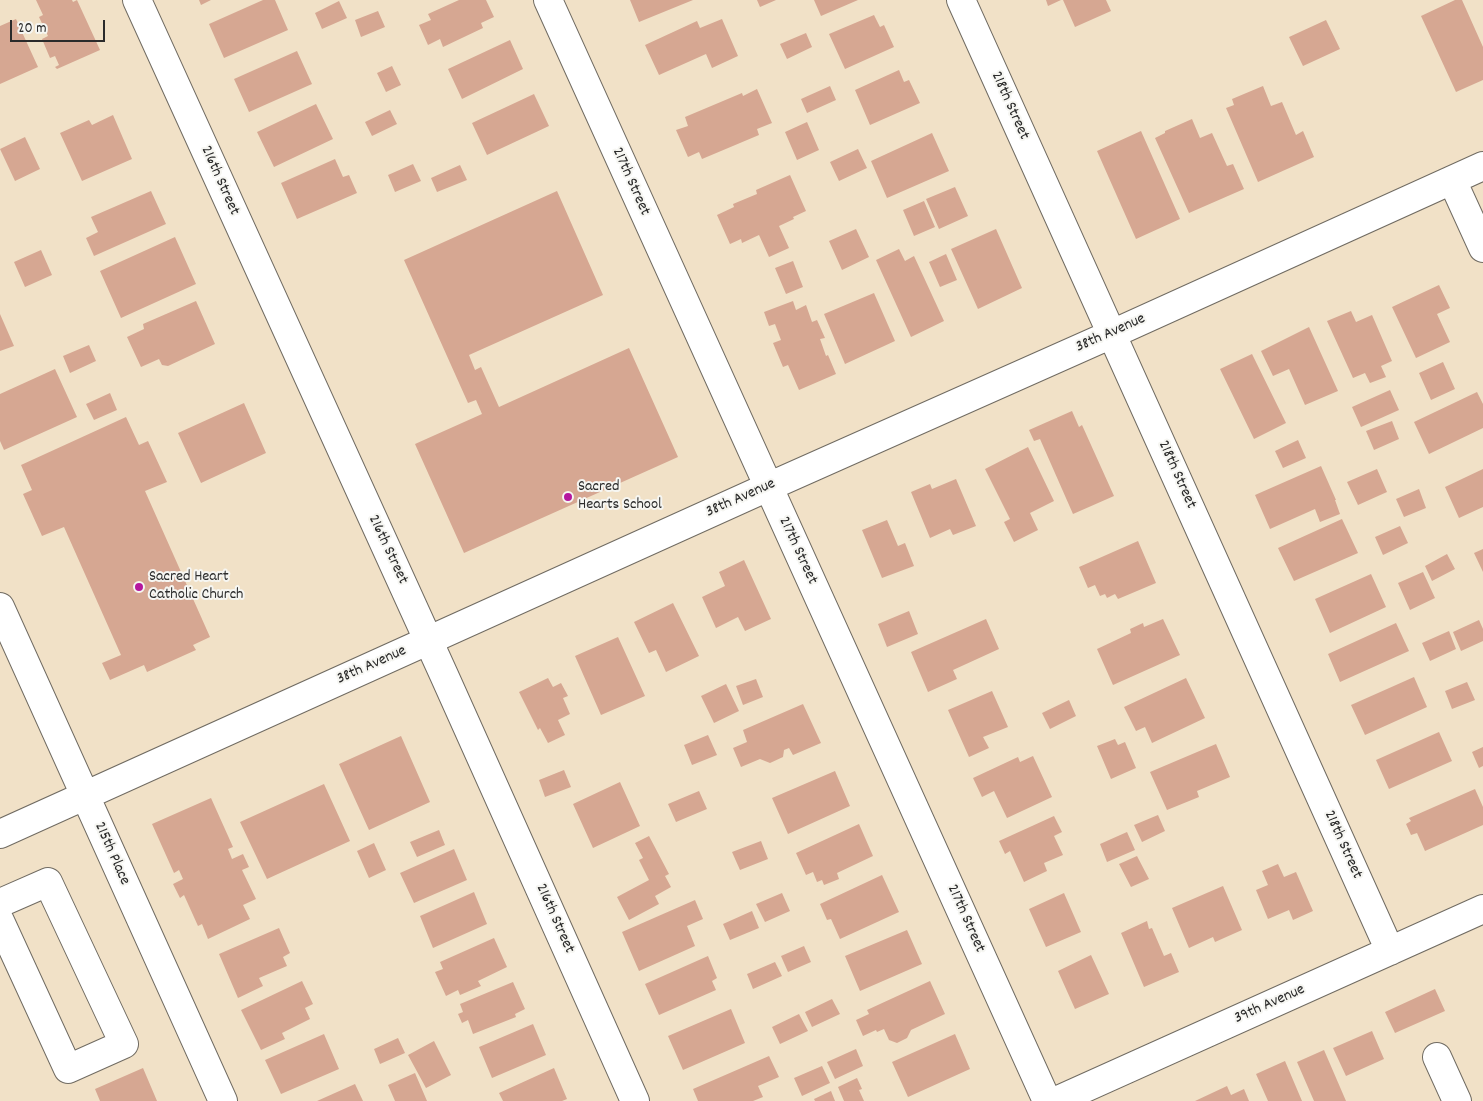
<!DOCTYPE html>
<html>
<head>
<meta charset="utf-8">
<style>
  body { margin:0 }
  #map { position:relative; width:1483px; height:1101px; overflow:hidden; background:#f1e1c7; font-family:Dekko,sans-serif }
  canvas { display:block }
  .scale { position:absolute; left:10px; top:20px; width:95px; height:22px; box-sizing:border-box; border:2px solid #2b2b2b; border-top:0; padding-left:6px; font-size:15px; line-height:18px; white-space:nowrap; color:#2b2b2b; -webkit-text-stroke:4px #f6f6f2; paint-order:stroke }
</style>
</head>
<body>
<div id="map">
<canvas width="1483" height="1101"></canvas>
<div class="scale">20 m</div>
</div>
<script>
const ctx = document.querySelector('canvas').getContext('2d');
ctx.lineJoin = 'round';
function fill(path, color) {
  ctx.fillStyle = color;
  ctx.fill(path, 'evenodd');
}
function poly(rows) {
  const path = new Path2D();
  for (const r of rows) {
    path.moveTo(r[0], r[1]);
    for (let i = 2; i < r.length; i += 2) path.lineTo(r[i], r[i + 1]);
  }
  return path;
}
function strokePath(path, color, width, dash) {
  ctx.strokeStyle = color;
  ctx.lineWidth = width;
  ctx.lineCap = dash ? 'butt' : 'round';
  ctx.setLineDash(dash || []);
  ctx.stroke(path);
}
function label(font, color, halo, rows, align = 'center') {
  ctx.font = font + ' Dekko,sans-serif';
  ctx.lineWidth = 4;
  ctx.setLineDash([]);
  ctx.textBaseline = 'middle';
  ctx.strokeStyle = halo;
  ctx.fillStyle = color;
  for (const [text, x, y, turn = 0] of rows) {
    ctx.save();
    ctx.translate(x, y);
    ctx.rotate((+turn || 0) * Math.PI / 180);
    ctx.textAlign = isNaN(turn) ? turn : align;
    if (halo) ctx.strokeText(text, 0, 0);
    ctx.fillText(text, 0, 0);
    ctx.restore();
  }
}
fill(poly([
  [36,0,72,0,73,2,77,0,100,50,57,69,55,67,59,65,55,56,50,58,42,39,48,36,39,17,43,15],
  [199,0,211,0,201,5],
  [263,0,275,0,288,30,224,58,209,24],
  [459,0,486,0,494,17,481,23,483,28,443,47,440,39,428,45,419,25,431,20,428,14],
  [630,0,693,0,639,22],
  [757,0,776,0,760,7],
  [814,0,858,0,821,16],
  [1046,0,1061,0,1048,6],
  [1063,0,1106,0,1111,11,1075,27],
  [1455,0,1462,0,1483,47,1483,80,1456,92,1421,16],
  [339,1,347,18,322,29,315,13],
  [378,11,385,27,361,37,355,20],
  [874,15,880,27,884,25,894,47,845,69,829,34],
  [16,19,38,67,0,84,0,26],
  [722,19,738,56,712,68,706,54,659,75,645,45,697,21,700,28],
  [1326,20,1340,49,1303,66,1289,37],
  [806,33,812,47,787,59,780,44],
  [510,40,523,69,462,99,448,69],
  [297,51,312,84,249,112,234,79],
  [392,66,401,85,386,92,377,73],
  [899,70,904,82,909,80,920,103,870,125,855,90],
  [830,86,836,100,807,113,801,99],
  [1263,86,1271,106,1282,102,1296,135,1303,131,1314,157,1258,182,1226,108,1234,105,1232,99],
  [757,89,772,123,757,129,759,135,702,159,699,152,688,157,676,130,688,126,685,117,742,93,743,96],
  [534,94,549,126,487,155,472,123],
  [316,104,333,139,274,167,257,132],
  [390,110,397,124,372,136,365,122],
  [113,115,132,159,82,181,60,133,89,120,92,125],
  [1192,119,1200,138,1212,133,1227,166,1233,164,1244,189,1189,213,1155,138,1165,133,1165,131],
  [807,122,819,150,797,160,785,132],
  [1141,131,1180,219,1136,239,1097,151],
  [932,133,949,171,887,198,871,161],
  [25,137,40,169,15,181,0,149],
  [858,149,867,168,839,181,830,162],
  [335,159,343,177,349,175,357,193,297,219,281,183],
  [413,164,421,181,395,192,388,175],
  [460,165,467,180,437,192,431,178],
  [790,175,806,211,793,217,794,219,779,226,789,248,769,257,759,235,742,243,741,239,730,244,717,215,734,207,733,204,757,194,756,190],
  [955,187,968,216,939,229,926,199],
  [151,191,166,224,94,256,86,238,98,232,91,217],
  [557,191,603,295,469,355,475,370,481,367,499,407,629,348,678,457,464,553,415,444,482,414,476,400,468,403,404,260],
  [924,201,935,227,914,236,903,210],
  [856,229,869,257,842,270,829,241],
  [996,229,1022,288,978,309,951,249],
  [175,237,196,284,121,318,100,271],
  [899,249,905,261,914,256,944,321,911,337,876,260],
  [41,250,52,275,25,287,14,262],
  [946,254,957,280,940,287,929,262],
  [793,261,803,287,786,294,775,268],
  [1439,285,1450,308,1437,314,1450,342,1416,358,1392,307],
  [874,293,895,341,845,364,824,314],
  [196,301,215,344,168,366,162,365,159,359,141,367,127,337,144,329,143,324],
  [793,301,796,310,806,305,812,322,817,320,825,338,820,339,826,356,828,355,836,374,799,390,788,365,783,367,773,343,781,340,775,324,769,326,764,312],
  [1351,311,1356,322,1372,315,1392,361,1381,366,1386,377,1370,383,1365,373,1353,378,1327,321],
  [0,314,14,346,0,351],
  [1309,327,1338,391,1305,405,1289,369,1273,376,1261,351],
  [89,345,96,361,70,373,63,356],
  [1252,354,1286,423,1254,439,1220,369],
  [1443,362,1455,389,1431,400,1419,373],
  [55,369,77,417,4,450,0,441,0,394],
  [1390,390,1399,410,1361,427,1352,407],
  [1477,392,1483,404,1483,428,1429,454,1414,422],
  [110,393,117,410,94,420,86,404],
  [244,403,266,453,201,483,178,433],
  [1072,411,1079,427,1082,425,1114,496,1073,514,1040,439,1034,441,1029,430],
  [126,417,139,445,148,441,167,482,145,491,210,637,193,645,196,650,147,672,144,665,110,680,102,663,121,655,64,527,42,536,23,494,32,490,21,465],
  [1392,421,1399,439,1374,450,1366,431],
  [1298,440,1306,458,1283,468,1275,451],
  [1028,447,1054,501,1030,513,1038,530,1014,542,1004,522,1010,519,985,469],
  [1321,466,1336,500,1335,500,1340,514,1320,522,1315,509,1270,529,1255,495],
  [1377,469,1387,492,1358,505,1347,482],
  [1483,469,1483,507,1459,518,1445,487],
  [956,479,976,526,953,535,950,529,930,538,911,492,930,484,932,489],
  [1419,489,1426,508,1404,517,1396,499],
  [1342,519,1358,553,1294,581,1278,548],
  [887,520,898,546,905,543,914,566,882,578,862,530],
  [1400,526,1408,543,1383,555,1375,537],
  [1138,541,1156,583,1118,599,1115,594,1107,598,1105,594,1100,596,1095,585,1088,588,1079,567],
  [1483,549,1483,572,1474,553],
  [1447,554,1455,569,1432,581,1425,566],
  [744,560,771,619,745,631,738,617,716,628,702,597,725,586,719,572],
  [1423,572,1435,598,1410,610,1398,583],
  [1371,574,1386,607,1330,633,1315,599],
  [673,603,699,656,666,672,656,650,649,653,634,622],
  [909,611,918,634,887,647,878,624],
  [986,619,999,649,953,670,957,679,928,692,911,652],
  [1163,619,1180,655,1113,685,1097,649,1131,633,1130,629,1143,623,1144,627],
  [1479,620,1483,629,1483,641,1461,651,1453,632],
  [1396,623,1409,651,1340,682,1328,654],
  [1449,631,1456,649,1430,661,1422,643],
  [618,637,645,696,601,715,575,656],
  [1414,677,1427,707,1365,735,1351,705],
  [548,678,553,687,561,683,568,696,563,698,570,714,558,720,565,735,548,743,540,728,538,730,519,692],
  [1186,678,1205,718,1152,743,1145,727,1136,731,1124,707],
  [756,679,763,697,743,705,736,686],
  [1467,682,1475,700,1452,709,1445,691],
  [726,684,739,711,714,723,701,696],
  [992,691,1008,727,983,737,989,748,969,757,948,710],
  [1069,700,1076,716,1050,729,1042,713],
  [803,704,821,743,793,755,789,748,784,750,783,757,770,763,760,759,741,767,733,748,747,742,743,730],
  [1439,732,1452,761,1389,789,1376,760],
  [708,735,717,755,692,765,684,745],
  [401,736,430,802,369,830,339,764],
  [1115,739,1118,745,1125,742,1136,768,1111,779,1097,746],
  [1216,744,1230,777,1197,791,1199,797,1167,810,1150,772],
  [1483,747,1483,766,1479,768,1472,752],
  [1033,756,1052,797,1007,818,994,791,982,797,973,778,1018,757,1020,762],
  [564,770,571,787,545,797,539,780],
  [835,771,850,806,788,834,772,798],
  [620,782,640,826,593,848,573,804],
  [324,784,350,841,267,879,240,822],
  [1475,789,1483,807,1483,825,1425,851,1417,833,1411,835,1406,824,1411,821,1409,818],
  [699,791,707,809,676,822,668,804],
  [211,798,233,847,228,849,232,859,243,854,249,867,242,870,256,899,243,905,250,919,208,939,202,924,198,926,184,895,180,898,173,884,183,879,179,870,174,873,152,824],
  [1158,815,1165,831,1142,842,1134,825],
  [1054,816,1062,832,1054,836,1063,855,1044,863,1047,871,1024,882,1010,851,1005,854,999,841],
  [859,824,873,856,837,873,839,879,824,885,822,880,817,882,813,872,806,875,796,853],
  [439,830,445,845,417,857,410,842],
  [1127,832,1135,850,1107,862,1100,844],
  [649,836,669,874,665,876,671,887,655,896,659,904,629,920,617,897,649,880,639,860,643,858,635,843],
  [761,841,768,859,740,870,732,852],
  [374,843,386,870,369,878,357,851],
  [454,849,467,880,414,903,400,873],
  [1137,856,1149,879,1131,887,1119,864],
  [1278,864,1284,877,1296,872,1313,911,1293,920,1289,910,1268,919,1256,890,1268,885,1262,871],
  [882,875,899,912,840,939,831,919,827,920,820,904],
  [1223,886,1242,930,1215,942,1213,937,1189,948,1172,908],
  [474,892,487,924,433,948,420,916],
  [782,893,790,911,765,922,756,904],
  [1064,893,1081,932,1046,947,1029,909],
  [695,900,703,919,687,926,695,946,639,971,622,932],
  [752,911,759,928,730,940,723,924],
  [1147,921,1149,929,1152,928,1164,956,1171,953,1179,972,1144,987,1121,933],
  [279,928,290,953,283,957,287,966,259,978,263,986,238,998,219,954],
  [907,930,922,964,860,991,845,956],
  [494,938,507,967,478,981,481,986,460,995,458,990,446,996,435,972,443,969,440,962],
  [804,946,811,962,788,972,781,956],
  [1091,955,1109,994,1075,1009,1058,971],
  [708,956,717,978,712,981,716,990,659,1015,645,984],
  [775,962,782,976,753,989,747,974],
  [302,981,313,1004,305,1008,310,1019,282,1033,285,1039,261,1050,241,1010],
  [930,981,945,1014,911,1030,907,1038,897,1043,889,1040,884,1029,877,1032,876,1030,863,1036,856,1020,869,1014,867,1010],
  [513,982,525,1009,515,1014,516,1017,473,1034,468,1020,462,1023,458,1014,463,1012,460,1004],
  [1435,989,1445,1011,1395,1033,1385,1012],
  [832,999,840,1014,812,1027,805,1012],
  [731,1009,745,1043,683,1070,668,1036],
  [799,1014,808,1031,780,1044,772,1027],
  [533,1024,546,1055,492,1078,479,1047],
  [1372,1031,1384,1059,1346,1076,1333,1048],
  [324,1034,339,1069,281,1094,265,1060],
  [955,1034,970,1069,908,1097,892,1062],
  [398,1038,405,1053,380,1064,374,1049],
  [434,1041,451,1075,426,1088,408,1055],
  [856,1049,863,1066,835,1079,827,1062],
  [1324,1050,1346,1101,1314,1101,1297,1062],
  [769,1056,779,1077,758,1086,763,1097,753,1101,698,1101,693,1089],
  [1285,1061,1302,1101,1268,1101,1256,1074],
  [822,1066,830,1083,802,1096,794,1078],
  [143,1068,157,1101,100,1101,95,1089],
  [554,1068,567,1099,562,1101,503,1101,499,1093],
  [415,1073,427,1101,395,1101,388,1085],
  [857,1078,862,1089,859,1090,864,1101,844,1101,838,1087],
  [355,1084,363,1101,317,1101],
  [1227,1086,1231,1095,1244,1089,1249,1101,1195,1101],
  [831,1091,835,1101,815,1101,814,1099]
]), '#d6a792');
const minor = poly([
  [137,0,444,675,635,1101],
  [548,0,1047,1101],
  [961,0,1390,951],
  [1452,180,1483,248],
  [0,607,223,1101],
  [0,834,768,487,1112,334,1483,166],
  [0,903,48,882,124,1044,68,1069,0,921],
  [1437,1057,1457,1101],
  [1056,1101,1483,909]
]);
strokePath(minor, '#706b62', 30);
strokePath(minor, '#fff', 28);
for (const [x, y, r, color] of [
  [568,497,5,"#b5179e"],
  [139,587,5,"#b5179e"]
]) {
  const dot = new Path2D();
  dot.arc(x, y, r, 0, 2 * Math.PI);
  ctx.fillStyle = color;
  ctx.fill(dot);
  strokePath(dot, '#f6f6f2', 2);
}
label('16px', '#2b2b2b', '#f6f6f2', [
  ["218th Street",1009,106,66],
  ["216th Street",219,181,66],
  ["217th Street",630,182,66],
  ["38th Avenue",1111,334,-24],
  ["218th Street",1176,475,66],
  ["38th Avenue",741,499,-24],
  ["216th Street",387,550,65],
  ["217th Street",797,551,65],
  ["38th Avenue",372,666,-24],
  ["218th Street",1342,845,66],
  ["215th Place",111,854,66],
  ["216th Street",554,919,66],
  ["217th Street",965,919,66],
  ["39th Avenue",1270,1005,-24]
]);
label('16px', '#2b2b2b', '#f6f6f2', [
  ["Sacred",578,488],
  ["Hearts School",578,506],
  ["Sacred Heart",149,578],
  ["Catholic Church",149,596]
], 'left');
</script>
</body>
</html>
